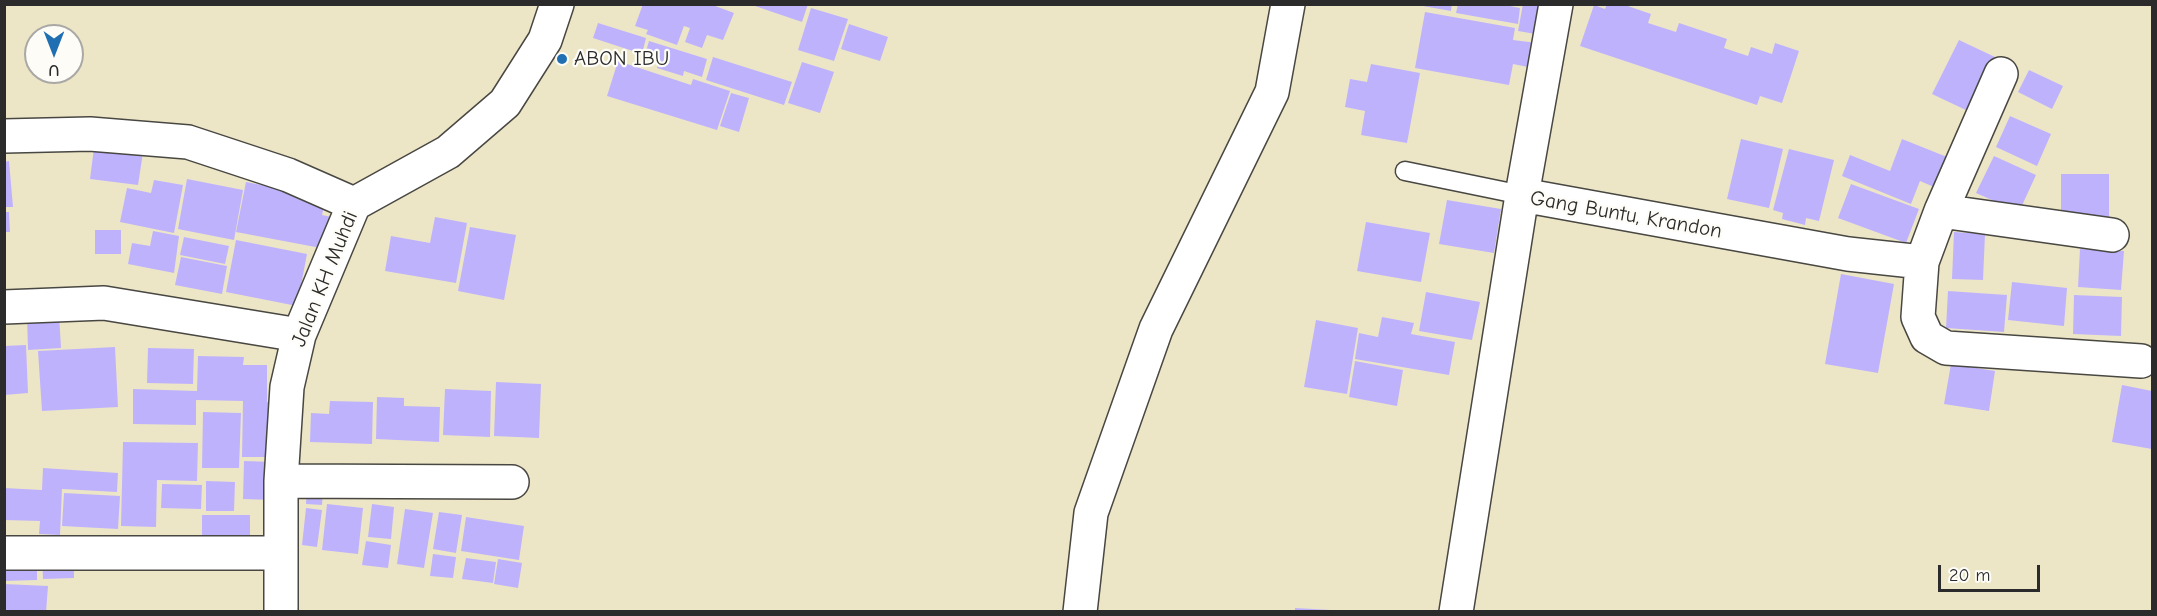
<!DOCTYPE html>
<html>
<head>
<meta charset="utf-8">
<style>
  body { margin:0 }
  #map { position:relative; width:2157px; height:616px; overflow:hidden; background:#ece6c7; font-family:"Comic Neue",sans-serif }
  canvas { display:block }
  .frame { position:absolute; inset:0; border:6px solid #2b2b2b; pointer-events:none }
  .north { position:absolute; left:24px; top:24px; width:60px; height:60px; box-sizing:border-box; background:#fdfcf7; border:2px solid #a9a8a5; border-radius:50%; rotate:180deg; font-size:16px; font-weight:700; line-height:24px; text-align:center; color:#2b2b2b }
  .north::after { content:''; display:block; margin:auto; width:21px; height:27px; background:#1f6fb2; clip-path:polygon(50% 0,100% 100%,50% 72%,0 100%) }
  .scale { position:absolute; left:1938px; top:565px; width:102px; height:27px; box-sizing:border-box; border:3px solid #2b2b2b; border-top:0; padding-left:8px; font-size:18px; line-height:21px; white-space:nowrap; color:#2b2b2b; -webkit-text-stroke:4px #fdfcf7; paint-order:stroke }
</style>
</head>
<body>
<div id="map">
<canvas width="2157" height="616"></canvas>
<div class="frame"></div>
<div class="north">U</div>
<div class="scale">20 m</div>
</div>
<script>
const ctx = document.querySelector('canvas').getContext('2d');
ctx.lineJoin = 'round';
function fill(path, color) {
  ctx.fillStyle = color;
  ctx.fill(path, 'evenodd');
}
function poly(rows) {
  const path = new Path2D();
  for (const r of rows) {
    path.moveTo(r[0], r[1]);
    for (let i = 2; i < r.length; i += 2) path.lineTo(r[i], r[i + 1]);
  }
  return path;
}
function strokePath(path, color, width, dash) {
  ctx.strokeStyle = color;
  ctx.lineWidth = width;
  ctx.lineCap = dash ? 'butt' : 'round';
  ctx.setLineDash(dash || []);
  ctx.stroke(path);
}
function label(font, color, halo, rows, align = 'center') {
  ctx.font = font + ' "Comic Neue",sans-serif';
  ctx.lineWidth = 4.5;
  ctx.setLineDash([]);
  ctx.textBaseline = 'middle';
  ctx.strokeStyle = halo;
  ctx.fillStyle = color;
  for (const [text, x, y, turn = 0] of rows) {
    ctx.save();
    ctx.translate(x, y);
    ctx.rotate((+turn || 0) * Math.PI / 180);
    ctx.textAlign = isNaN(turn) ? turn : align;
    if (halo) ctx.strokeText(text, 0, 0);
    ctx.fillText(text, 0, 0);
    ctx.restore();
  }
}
fill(poly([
  [643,4,710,4,734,13,723,40,707,35,702,48,685,42,690,28,684,26,677,45,646,34,648,30,635,26],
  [749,4,808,4,802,22],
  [1423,4,1452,4,1451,11,1423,6],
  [1458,4,1500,4,1520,8,1518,24,1456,13],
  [1523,4,1553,4,1547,36,1518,31],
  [1607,4,1622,4,1651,14,1648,23,1676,32,1679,23,1727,39,1724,48,1748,56,1751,47,1772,54,1775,43,1799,51,1782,103,1760,96,1757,105,1580,46,1594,5,1605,9],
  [811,8,848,19,834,61,798,50],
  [1425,12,1515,28,1513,40,1537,43,1533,68,1513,64,1509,85,1415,68],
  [598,23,646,38,642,54,593,38],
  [849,24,888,37,880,61,841,49],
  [1959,40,1995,57,1968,111,1932,94],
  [649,41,707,59,702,77,684,71,683,76,657,68,659,63,644,58],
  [713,57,792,82,784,105,706,80],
  [618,61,691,85,693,79,730,91,717,130,607,96],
  [802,62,834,72,820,113,788,103],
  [1371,64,1420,73,1407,143,1361,135,1365,111,1345,107,1350,79,1367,82],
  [2029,70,2063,86,2052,109,2018,92],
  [731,93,749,98,739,132,720,126],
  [2010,116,2051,134,2037,166,1996,147],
  [1741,139,1783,149,1769,208,1727,199],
  [1902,139,1947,157,1934,187,1920,181,1911,204,1842,176,1850,155,1890,171],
  [95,140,144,146,138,185,90,179],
  [1789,149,1834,160,1819,221,1806,218,1805,225,1782,219,1783,213,1773,210],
  [1994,156,2036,175,2019,212,1976,193],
  [9,161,13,207,4,207,4,162],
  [2061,174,2109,174,2109,221,2061,221],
  [187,179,243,190,234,240,178,229],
  [154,180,183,185,174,233,120,222,127,188,151,193],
  [246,182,314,195,312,204,324,206,322,215,332,217,326,249,236,232],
  [1851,184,1919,209,1906,243,1838,218],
  [1447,200,1501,209,1494,253,1439,244],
  [4,212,9,212,10,232,4,232],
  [435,217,467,223,456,283,385,271,391,236,430,243],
  [1366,222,1430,233,1421,282,1357,271],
  [470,227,516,235,504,300,458,291],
  [95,230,121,230,121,254,95,254],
  [153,231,179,236,174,273,128,264,132,243,150,246],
  [1954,232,1985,234,1983,280,1952,279],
  [184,237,229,246,225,264,180,255],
  [236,240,307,254,297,306,226,292],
  [2080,249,2124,251,2121,290,2078,287],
  [181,257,227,266,222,294,175,285],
  [1841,274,1894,284,1878,373,1825,364],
  [2012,282,2067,288,2064,326,2008,320],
  [1948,291,2007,295,2004,332,1946,328],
  [1426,292,1480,302,1472,340,1419,331],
  [2074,295,2122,297,2121,336,2073,334],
  [59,314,61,348,28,350,27,316],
  [1382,317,1414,323,1411,334,1455,342,1449,375,1355,359,1359,333,1378,337],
  [1316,320,1358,328,1347,394,1304,387],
  [26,345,28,393,4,395,4,346],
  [115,347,118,407,42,411,38,351],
  [148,348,194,349,193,384,147,383],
  [198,356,244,357,243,365,267,365,267,402,274,402,273,457,242,457,243,401,196,400,196,425,133,424,133,389,197,391],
  [1355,361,1403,370,1397,406,1349,397],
  [1951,364,1995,371,1989,411,1944,404],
  [496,382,541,384,539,438,494,436],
  [2122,385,2152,391,2152,449,2112,442],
  [445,389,491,391,490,437,443,435],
  [377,397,404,398,404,406,440,407,439,442,376,439],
  [330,401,373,402,372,444,310,442,311,413,329,414],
  [203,412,241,413,239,468,202,468],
  [123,442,198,443,197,481,157,480,156,527,121,526],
  [244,461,274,462,272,500,243,499],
  [43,468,118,473,117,492,62,489,60,535,39,534,40,521,4,520,4,488,42,490],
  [206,481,235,482,234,511,206,511],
  [162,484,202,485,201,509,161,508],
  [307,488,323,489,322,505,306,504],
  [64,493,120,496,118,529,62,526],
  [327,504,363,508,358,554,322,550],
  [372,504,394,507,391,539,368,537],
  [306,508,322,510,317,547,302,545],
  [405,509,433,513,424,568,397,564],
  [439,512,462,515,456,553,433,549],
  [202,515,250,515,250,540,202,540],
  [466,517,524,526,519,560,461,551],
  [366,541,391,545,388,568,362,565],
  [433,554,456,557,453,578,430,576],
  [37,555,37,580,4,581,4,556],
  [42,555,74,555,74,578,43,579],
  [466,558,496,562,493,583,462,579],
  [498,559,522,563,518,588,494,584],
  [4,584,48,586,46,612,4,612],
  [1295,608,1331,610,1331,612,1295,612]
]), '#bfb2fd');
const lane = poly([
  [1405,171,1522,195]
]);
const street = poly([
  [4,136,90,134,188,142,288,175,354,204],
  [1522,195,1556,4],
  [1941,211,2001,74],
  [1922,262,1918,317,1927,337,1946,348,2141,361],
  [4,307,104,303,299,335],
  [281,481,512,482],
  [4,553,281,553],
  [281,612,281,481,287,387,299,335,354,204,448,152,505,103,545,40,557,4],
  [1080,612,1091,513,1156,329,1272,92,1288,4],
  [1456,612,1522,195,1848,254,1922,262,1941,211,2112,235]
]);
strokePath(lane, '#484742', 21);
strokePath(street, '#484742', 36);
strokePath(lane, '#fff', 18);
strokePath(street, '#fff', 33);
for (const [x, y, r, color] of [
  [562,59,6,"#1f6fb2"]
]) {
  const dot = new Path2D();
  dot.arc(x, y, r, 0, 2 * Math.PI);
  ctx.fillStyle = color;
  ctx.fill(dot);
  strokePath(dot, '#fdfcf7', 2);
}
label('21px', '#2b2b2b', '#fdfcf7', [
  ["ABON IBU",574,59]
], 'left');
label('21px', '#2b2b2b', '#fdfcf7', [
  ["Gang Buntu, Krandon",1626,215,10],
  ["Jalan KH Muhdi",325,279,-68]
]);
</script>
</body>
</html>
